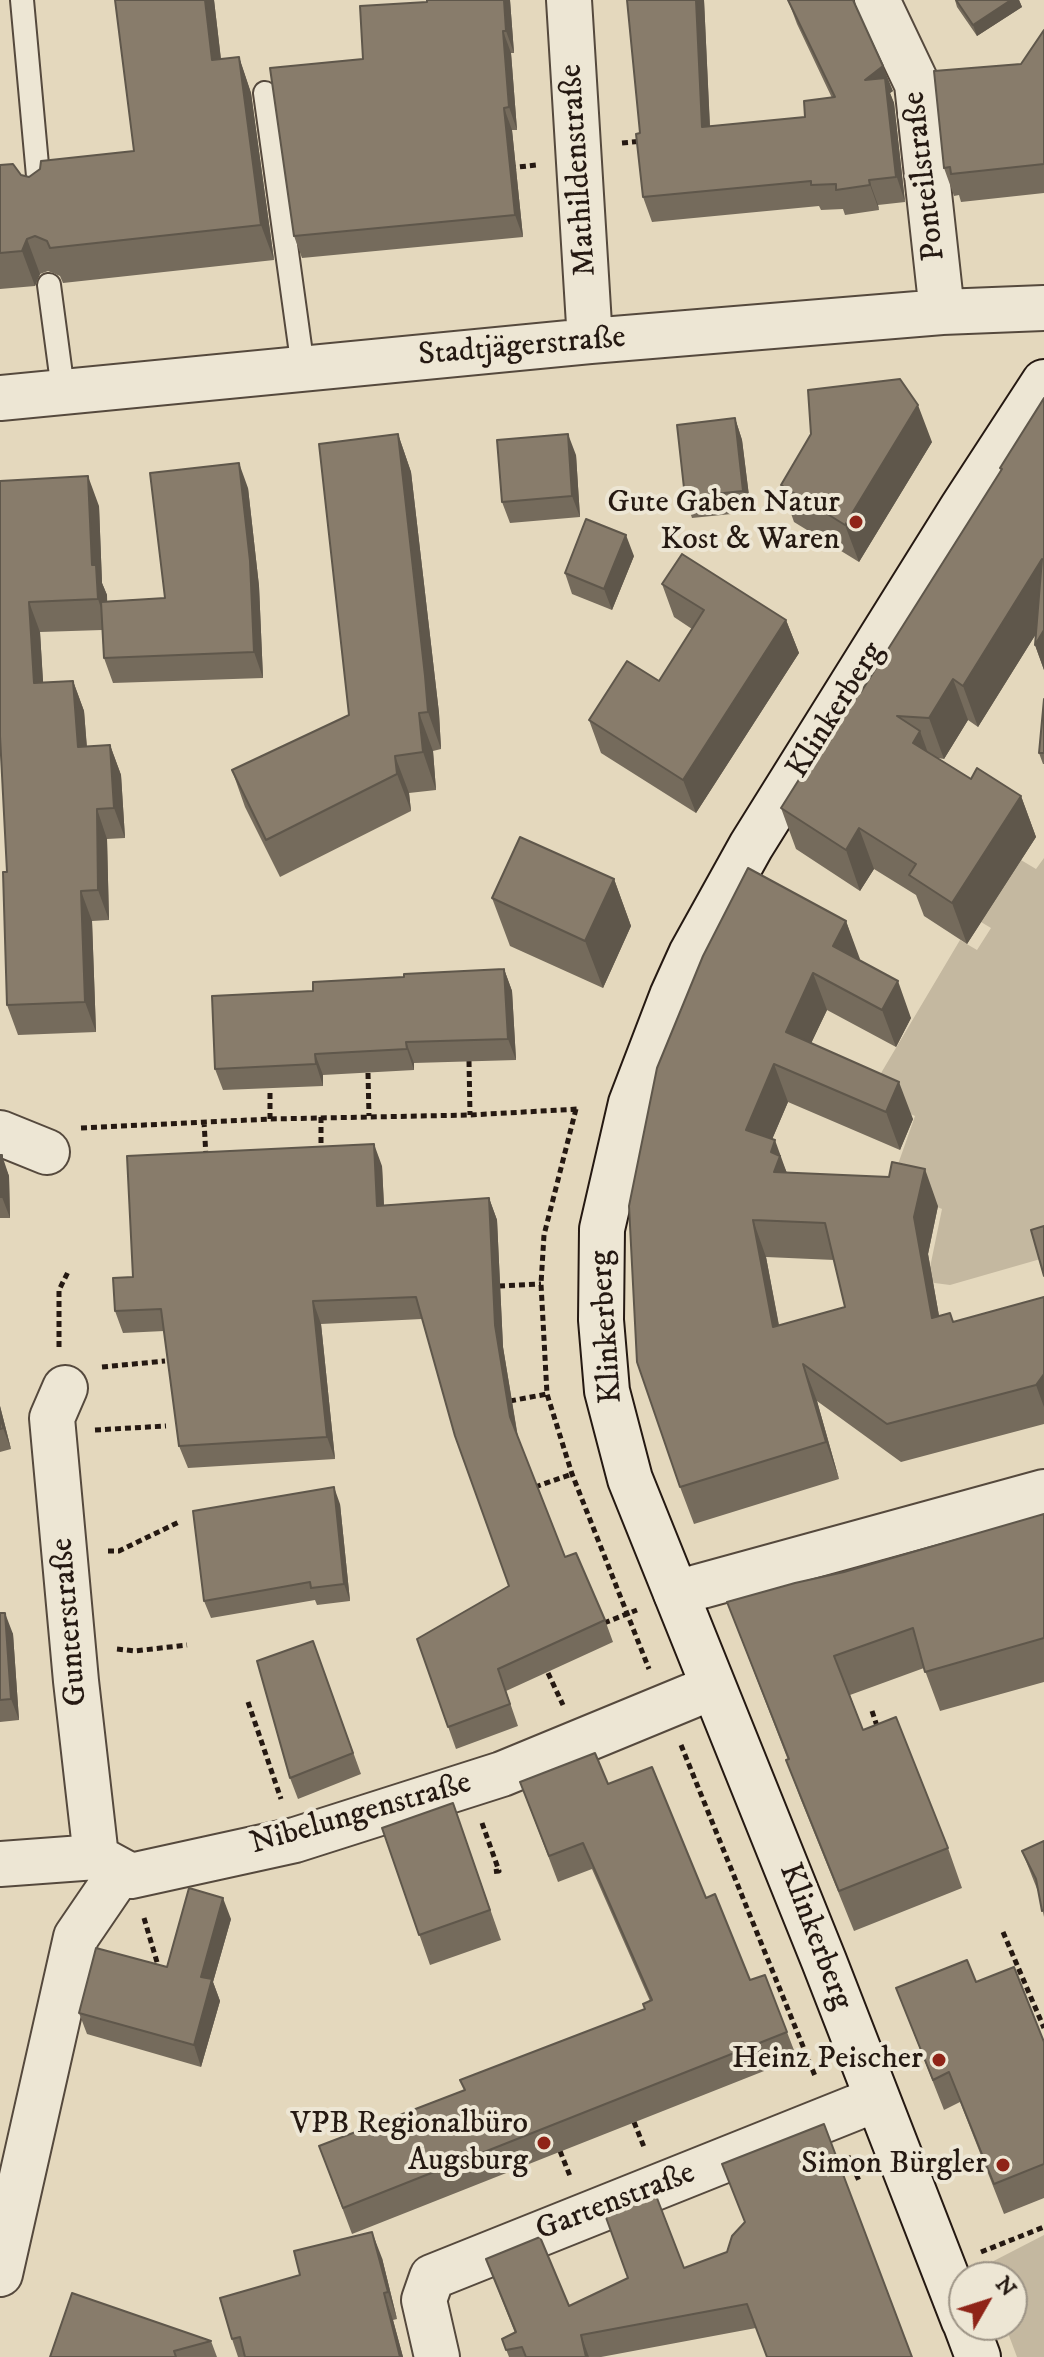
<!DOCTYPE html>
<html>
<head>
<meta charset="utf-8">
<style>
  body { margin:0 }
  #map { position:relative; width:1044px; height:2357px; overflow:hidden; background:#e4d8bd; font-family:"IM FELL DW Pica",serif }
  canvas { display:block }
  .north { position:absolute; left:948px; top:2261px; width:80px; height:80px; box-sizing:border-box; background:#ede6d4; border:2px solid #9d9486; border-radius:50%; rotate:51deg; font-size:22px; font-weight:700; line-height:32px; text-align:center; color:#251912 }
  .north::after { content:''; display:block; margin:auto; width:28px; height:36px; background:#8f2418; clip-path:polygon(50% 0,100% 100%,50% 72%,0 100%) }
</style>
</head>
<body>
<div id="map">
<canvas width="1044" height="2357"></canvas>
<div class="north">N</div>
</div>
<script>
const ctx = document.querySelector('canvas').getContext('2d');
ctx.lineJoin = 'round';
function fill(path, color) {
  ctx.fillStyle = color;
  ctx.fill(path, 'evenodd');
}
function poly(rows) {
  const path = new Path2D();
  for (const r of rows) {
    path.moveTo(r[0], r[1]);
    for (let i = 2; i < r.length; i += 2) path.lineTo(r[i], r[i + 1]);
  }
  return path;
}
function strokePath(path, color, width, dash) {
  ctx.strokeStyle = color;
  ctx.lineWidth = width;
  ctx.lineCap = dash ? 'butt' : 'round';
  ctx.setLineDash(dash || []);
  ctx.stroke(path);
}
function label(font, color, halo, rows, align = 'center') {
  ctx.font = font + ' "IM FELL DW Pica",serif';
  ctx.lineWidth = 8;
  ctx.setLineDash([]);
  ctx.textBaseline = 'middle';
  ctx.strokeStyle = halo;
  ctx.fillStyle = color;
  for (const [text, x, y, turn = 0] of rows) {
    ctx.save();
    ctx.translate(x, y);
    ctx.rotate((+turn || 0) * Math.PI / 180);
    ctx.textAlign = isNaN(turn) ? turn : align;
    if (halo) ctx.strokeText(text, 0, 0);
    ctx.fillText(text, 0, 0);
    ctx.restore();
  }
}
fill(poly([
  [1044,858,1044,1258,950,1285,927,1282,942,1209,890,1187,915,1116,868,1095,960,940,977,950,991,928,981,922,1021,860,1036,869],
  [1044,2235,1044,2357,1017,2357,1005,2325,1012,2325,1012,2277,986,2277,982,2267]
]), '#c4b8a0');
const service = poly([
  [22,0,40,198],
  [265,93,303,368],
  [49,285,63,390]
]);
const minor = poly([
  [569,0,590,341],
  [877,0,917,84,942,312],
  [0,398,590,341,942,312,1044,308],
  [0,1133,47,1152],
  [65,1388,52,1418,76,1681,96,1857],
  [676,1593,1044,1492],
  [0,1864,96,1857,131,1876,295,1840,502,1774,713,1687],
  [0,2274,76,1937,121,1871],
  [437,2357,424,2300,432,2277,877,2099]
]);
const secondary = poly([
  [964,2321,824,1961,630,1479,607,1391,601,1320,602,1229,631,1103,672,996,691,954,751,846,962,508,1044,382],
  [966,2325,978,2357]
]);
strokePath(service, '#55493d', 26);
strokePath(minor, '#55493d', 48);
strokePath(secondary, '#251912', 48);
strokePath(poly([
  [622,143,644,141],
  [510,168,536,165],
  [469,1061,470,1115],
  [368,1073,369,1116],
  [576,1109,544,1235,541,1284,547,1394,572,1474,649,1669],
  [321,1117,321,1152],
  [270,1119,270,1089],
  [204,1121,206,1157],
  [81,1128,270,1119,470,1115,578,1109],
  [499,1286,541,1284],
  [59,1347,59,1290,69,1270],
  [102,1367,165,1361],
  [510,1401,547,1394],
  [95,1430,166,1426],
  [535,1487,572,1474],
  [108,1551,119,1551,181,1521],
  [604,1623,637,1610],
  [117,1649,135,1651,187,1645],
  [548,1673,563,1705],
  [248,1702,281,1799],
  [872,1711,878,1729],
  [681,1745,815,2076],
  [482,1823,499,1871,491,1872],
  [144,1918,159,1969],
  [1003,1932,1044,2028],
  [634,2122,644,2147],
  [560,2151,570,2176],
  [848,2156,860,2183],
  [981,2252,1044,2227]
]), '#251912', 5, [6, 4]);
strokePath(service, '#ede6d4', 22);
strokePath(minor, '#ede6d4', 44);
strokePath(secondary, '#ede6d4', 44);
fill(poly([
  [115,0,214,0,221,59,239,57,251,93,274,260,63,283,60,276,48,271,40,274,35,286,0,289,0,165,21,175,29,177,134,151],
  [510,0,514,53,511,53,517,130,512,130,523,237,302,258,294,236,363,59,427,2],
  [704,0,710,126,805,117,832,98,797,24,788,0,893,91,890,93,894,103,905,202,878,205,879,210,845,215,843,209,821,210,819,206,652,222,643,197,640,133],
  [955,0,1019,0,1022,7,977,36,957,7],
  [1044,30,1044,193,961,202,959,195,954,196,944,168,1021,64],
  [1044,398,1044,670,1035,645,1036,634,978,727,968,720,944,759,938,758,971,779,1021,796,1036,837,967,944,924,916,916,895,874,869,860,891,796,849,781,808,861,692,1001,470,1000,468],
  [735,418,742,440,751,512,692,518,685,497],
  [398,434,411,472,439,713,441,749,433,751,436,790,409,793,411,811,280,877,245,807,232,770,349,715],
  [811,434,932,442,859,562,794,522,781,485],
  [576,455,580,517,510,523,502,502],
  [0,481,99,506,102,583,107,595,107,601,165,598,248,488,259,586,263,678,113,683,104,658,102,630,40,632,43,683,73,681,84,711,87,747,110,745,121,775,125,838,107,839,109,920,92,921,96,1032,18,1035,7,1005,7,872],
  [634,556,612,610,572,594,565,573],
  [662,584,786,620,799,653,696,813,601,753,589,720,659,681,692,629,674,617],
  [1044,699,1044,764,1043,764,1039,753],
  [614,879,631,926,603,988,510,946,492,898],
  [846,921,859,960,911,1018,896,1047,827,1010,811,1043,913,1119,900,1150,788,1102,772,1139,787,1173,938,1206,928,1254,939,1316,953,1322,1044,1297,1044,1424,901,1462,817,1401,839,1479,694,1524,680,1487,629,1206],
  [766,1257,834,1260,845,1307,779,1325],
  [504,969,512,991,516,1060,414,1063,414,1070,323,1075,323,1086,223,1090,215,1069,313,991,404,977],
  [0,1155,9,1176,10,1218,0,1218],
  [382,1166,384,1205,489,1198,497,1220,503,1347,518,1437,565,1557,605,1620,613,1642,506,1691,518,1726,456,1749,417,1639,509,1586,422,1319,321,1324,335,1459,188,1468,179,1446,164,1331,123,1333,115,1311,133,1277],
  [0,1406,11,1449,0,1452],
  [340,1504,350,1601,317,1605,315,1600,211,1618,204,1601],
  [1044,1514,1044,1682,940,1711,924,1668,850,1695,863,1730,948,1848,962,1888,854,1931,801,1800,786,1760,788,1760,727,1602,844,1572],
  [0,1613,13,1634,19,1720,0,1722],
  [313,1641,361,1774,298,1799,290,1778],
  [520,1782,608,1784,706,1898,750,1980,765,1975,797,2058,352,2234,319,2146,464,2090,644,2009,650,2001,592,1869,558,1882],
  [453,1803,501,1940,430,1965,382,1828],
  [1044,1841,1044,1917,1039,1894,1022,1851],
  [231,1919,213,1982,220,2001,201,2067,87,2034,79,2013,167,1967],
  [976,1982,1044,2042,1044,2198,1004,2214,960,2102,944,2110,896,1988],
  [824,2124,756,2328,601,2357,509,2357,502,2339,515,2333,486,2259,569,2306,684,2268,727,2252,744,2223],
  [382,2258,397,2319,393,2320,403,2357,238,2357,232,2339],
  [211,2341,217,2357,50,2357]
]), '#756b5c');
fill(poly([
  [205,0,214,0,225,95,212,60],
  [504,0,510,0,514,53,506,31],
  [696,0,704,0,711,152,702,127],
  [1011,0,1019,0,1022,7,977,36,973,25],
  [503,31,511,53,517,130,509,107],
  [239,57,251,93,274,260,261,225],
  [883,66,893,91,890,93,894,103,905,202,865,80],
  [504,108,512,130,523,237,515,215],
  [869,180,878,205,879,210,870,185],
  [27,239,40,274,35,286,22,251],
  [918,405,932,442,859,562,845,525],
  [735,418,742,440,751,512,743,491],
  [398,434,411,472,439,713,441,749,428,712],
  [568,434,576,455,580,517,572,496],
  [239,463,248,488,259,586,263,678,254,652],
  [88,476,99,506,102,583,107,595,108,629,98,599,92,565],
  [626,535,634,556,612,610,604,589],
  [1042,559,1044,621,978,727,963,686],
  [29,602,40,632,45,713,34,683],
  [786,620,799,653,696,813,683,780],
  [1044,630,1044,670,1035,645],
  [953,679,968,720,944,759,929,718],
  [73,681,84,711,89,777,78,747],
  [419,713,433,751,436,790,423,752],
  [920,731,935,772,913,743],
  [110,745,121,775,125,838,114,808],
  [395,756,409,793,411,811,397,774],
  [1021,796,1036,837,967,944,952,903],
  [97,809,107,839,109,920,98,890],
  [859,828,874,869,860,891,846,850],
  [614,879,631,926,603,988,585,941],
  [81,891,92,921,96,1032,85,1002],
  [846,921,860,959,847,983,833,946],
  [504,969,512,991,516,1060,508,1039],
  [813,973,827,1010,799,1069,786,1032],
  [898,981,911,1018,896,1047,882,1010],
  [406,1042,414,1063,414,1070,407,1049],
  [315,1054,323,1075,323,1086,316,1064],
  [774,1064,788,1102,760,1168,746,1130],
  [899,1082,913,1119,900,1150,886,1112],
  [775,1140,794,1193,774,1172,771,1152],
  [374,1144,382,1166,385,1228,377,1206],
  [2,1155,9,1176,10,1218,2,1197],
  [925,1169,938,1206,928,1254,946,1355,932,1318,914,1217],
  [489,1198,497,1220,503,1347,518,1439,510,1417,495,1325],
  [753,1220,766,1257,786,1364,773,1327],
  [313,1301,321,1324,335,1459,327,1437],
  [803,1364,817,1401,839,1479,826,1442],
  [1044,1374,1044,1407,1036,1385],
  [0,1406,11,1449,3,1428,0,1415],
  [334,1487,340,1504,350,1601,344,1584],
  [5,1613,13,1634,19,1720,11,1699],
  [223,1898,231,1919,213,1982,220,2001,201,2067,194,2045,201,1977],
  [372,2232,382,2258,397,2319,388,2292],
  [384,2293,393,2320,403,2357,400,2357],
  [581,2335,589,2357,586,2357]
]), '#5f574b');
const building = poly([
  [115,0,205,0,212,60,239,57,261,225,50,248,47,241,35,236,27,239,22,251,0,253,0,165,13,164,21,175,29,177,40,169,41,161,134,151,115,0],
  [427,0,504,0,506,31,503,31,509,107,504,108,515,215,294,236,270,68,363,59,360,6,427,2,427,0],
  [627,0,696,0,702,127,805,117,804,101,835,97,788,0,853,0,883,66,865,80,885,78,896,177,869,180,870,185,836,190,836,184,811,185,811,181,643,197,636,134,640,133,627,0],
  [956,0,1011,0,973,25,956,0],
  [1044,30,1044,164,951,174,950,167,944,168,934,71,1021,64,1044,30],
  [900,379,918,405,845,525,781,485,811,434,808,390,900,379],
  [1044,398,1044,630,1035,645,1042,559,963,686,953,679,929,718,897,716,920,731,913,743,971,779,977,768,1021,796,952,903,909,875,916,864,859,828,846,850,781,808,856,689,861,692,1002,469,1000,468,1044,398],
  [735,418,743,491,685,497,677,425,735,418],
  [398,434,425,676,428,712,419,713,423,752,395,756,397,774,266,840,232,770,349,715,319,444,398,434],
  [568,434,572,496,502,502,497,440,568,434],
  [239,463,250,561,254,652,104,658,101,602,165,598,150,473,239,463],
  [88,476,92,565,96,565,98,599,29,602,34,683,73,681,78,747,110,745,114,808,97,809,98,890,81,891,85,1002,7,1005,3,872,7,872,0,736,0,481,88,476],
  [586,519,626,535,604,589,565,573,586,519],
  [682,554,786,620,683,780,589,720,627,661,659,681,704,610,662,584,682,554],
  [1044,699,1044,753,1039,753,1044,699],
  [520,837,614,879,585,941,492,898,520,837],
  [748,868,846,921,833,946,898,981,882,1010,813,973,786,1032,899,1082,886,1112,774,1064,746,1130,775,1140,771,1152,780,1156,774,1172,889,1177,892,1162,925,1169,914,1217,932,1318,950,1313,953,1322,1044,1297,1044,1374,1036,1385,887,1424,803,1364,826,1442,680,1487,637,1362,629,1206,657,1068,703,956,748,868],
  [753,1220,825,1223,845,1307,773,1327,753,1220],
  [504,969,508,1039,406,1042,407,1049,315,1054,316,1064,215,1069,212,996,313,991,313,982,404,977,404,974,504,969],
  [374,1144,377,1206,489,1198,495,1325,510,1417,565,1557,576,1553,605,1620,498,1669,510,1704,448,1727,417,1639,509,1586,455,1436,416,1297,313,1301,327,1437,179,1446,161,1309,115,1311,113,1278,133,1277,127,1156,374,1144],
  [0,1155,2,1155,2,1197,0,1197,0,1155],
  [1044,1226,1044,1276,1031,1230,1044,1226],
  [0,1415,3,1428,0,1429,0,1415],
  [334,1487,344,1584,311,1588,310,1582,204,1601,193,1511,334,1487],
  [1044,1514,1044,1638,925,1672,913,1628,834,1656,863,1730,896,1717,948,1848,839,1891,786,1760,789,1759,727,1602,795,1583,844,1572,1044,1514],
  [0,1613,5,1613,11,1699,0,1700,0,1613],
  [313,1641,353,1753,290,1778,257,1661,313,1641],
  [595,1753,608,1784,652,1767,706,1898,715,1894,750,1980,765,1975,787,2032,343,2208,319,2146,465,2090,460,2080,645,2009,643,2004,652,2000,583,1843,549,1856,520,1782,595,1753],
  [453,1803,490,1910,419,1935,382,1828,453,1803],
  [1044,1841,1044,1910,1042,1911,1036,1879,1022,1851,1044,1841],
  [189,1888,223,1898,201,1977,212,1979,194,2045,79,2013,96,1948,167,1967,189,1888],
  [967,1960,976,1982,1014,1967,1044,2042,1044,2164,994,2184,949,2072,933,2080,896,1988,967,1960],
  [824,2124,912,2357,767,2357,747,2304,581,2335,586,2357,526,2357,522,2347,506,2350,502,2339,516,2332,486,2259,540,2237,569,2306,628,2278,604,2212,655,2193,684,2268,727,2252,732,2236,745,2222,722,2164,824,2124],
  [372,2232,388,2292,384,2293,400,2357,245,2357,240,2337,232,2339,220,2298,300,2275,294,2251,372,2232],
  [72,2293,211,2341,174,2351,176,2357,50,2357,72,2293]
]);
fill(building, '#887c6b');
strokePath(building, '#5f574b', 2);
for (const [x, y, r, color] of [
  [856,522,8,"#8f2418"],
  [939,2060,8,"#8f2418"],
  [544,2143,8,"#8f2418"],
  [1003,2165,8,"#8f2418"]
]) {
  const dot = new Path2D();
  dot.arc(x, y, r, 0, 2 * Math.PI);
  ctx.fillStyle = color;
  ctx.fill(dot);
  strokePath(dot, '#ede6d4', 3);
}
label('32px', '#251912', '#ede6d4', [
  ["Mathildenstraße",580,170,-94],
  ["Ponteilstraße",926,176,-97],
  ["Stadtjägerstraße",522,348,-5],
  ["Klinkerberg",837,711,-58],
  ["Klinkerberg",608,1327,-94],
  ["Gunterstraße",71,1622,-95],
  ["Nibelungenstraße",361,1815,-16],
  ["Klinkerberg",814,1937,69],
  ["Gartenstraße",616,2203,-21]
]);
label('32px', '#251912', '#ede6d4', [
  ["Gute Gaben Natur",840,504],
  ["Kost & Waren",840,541],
  ["Heinz Peischer",923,2060],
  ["VPB Regionalbüro",528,2125],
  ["Augsburg",528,2162],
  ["Simon Bürgler",987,2165]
], 'right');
</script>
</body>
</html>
